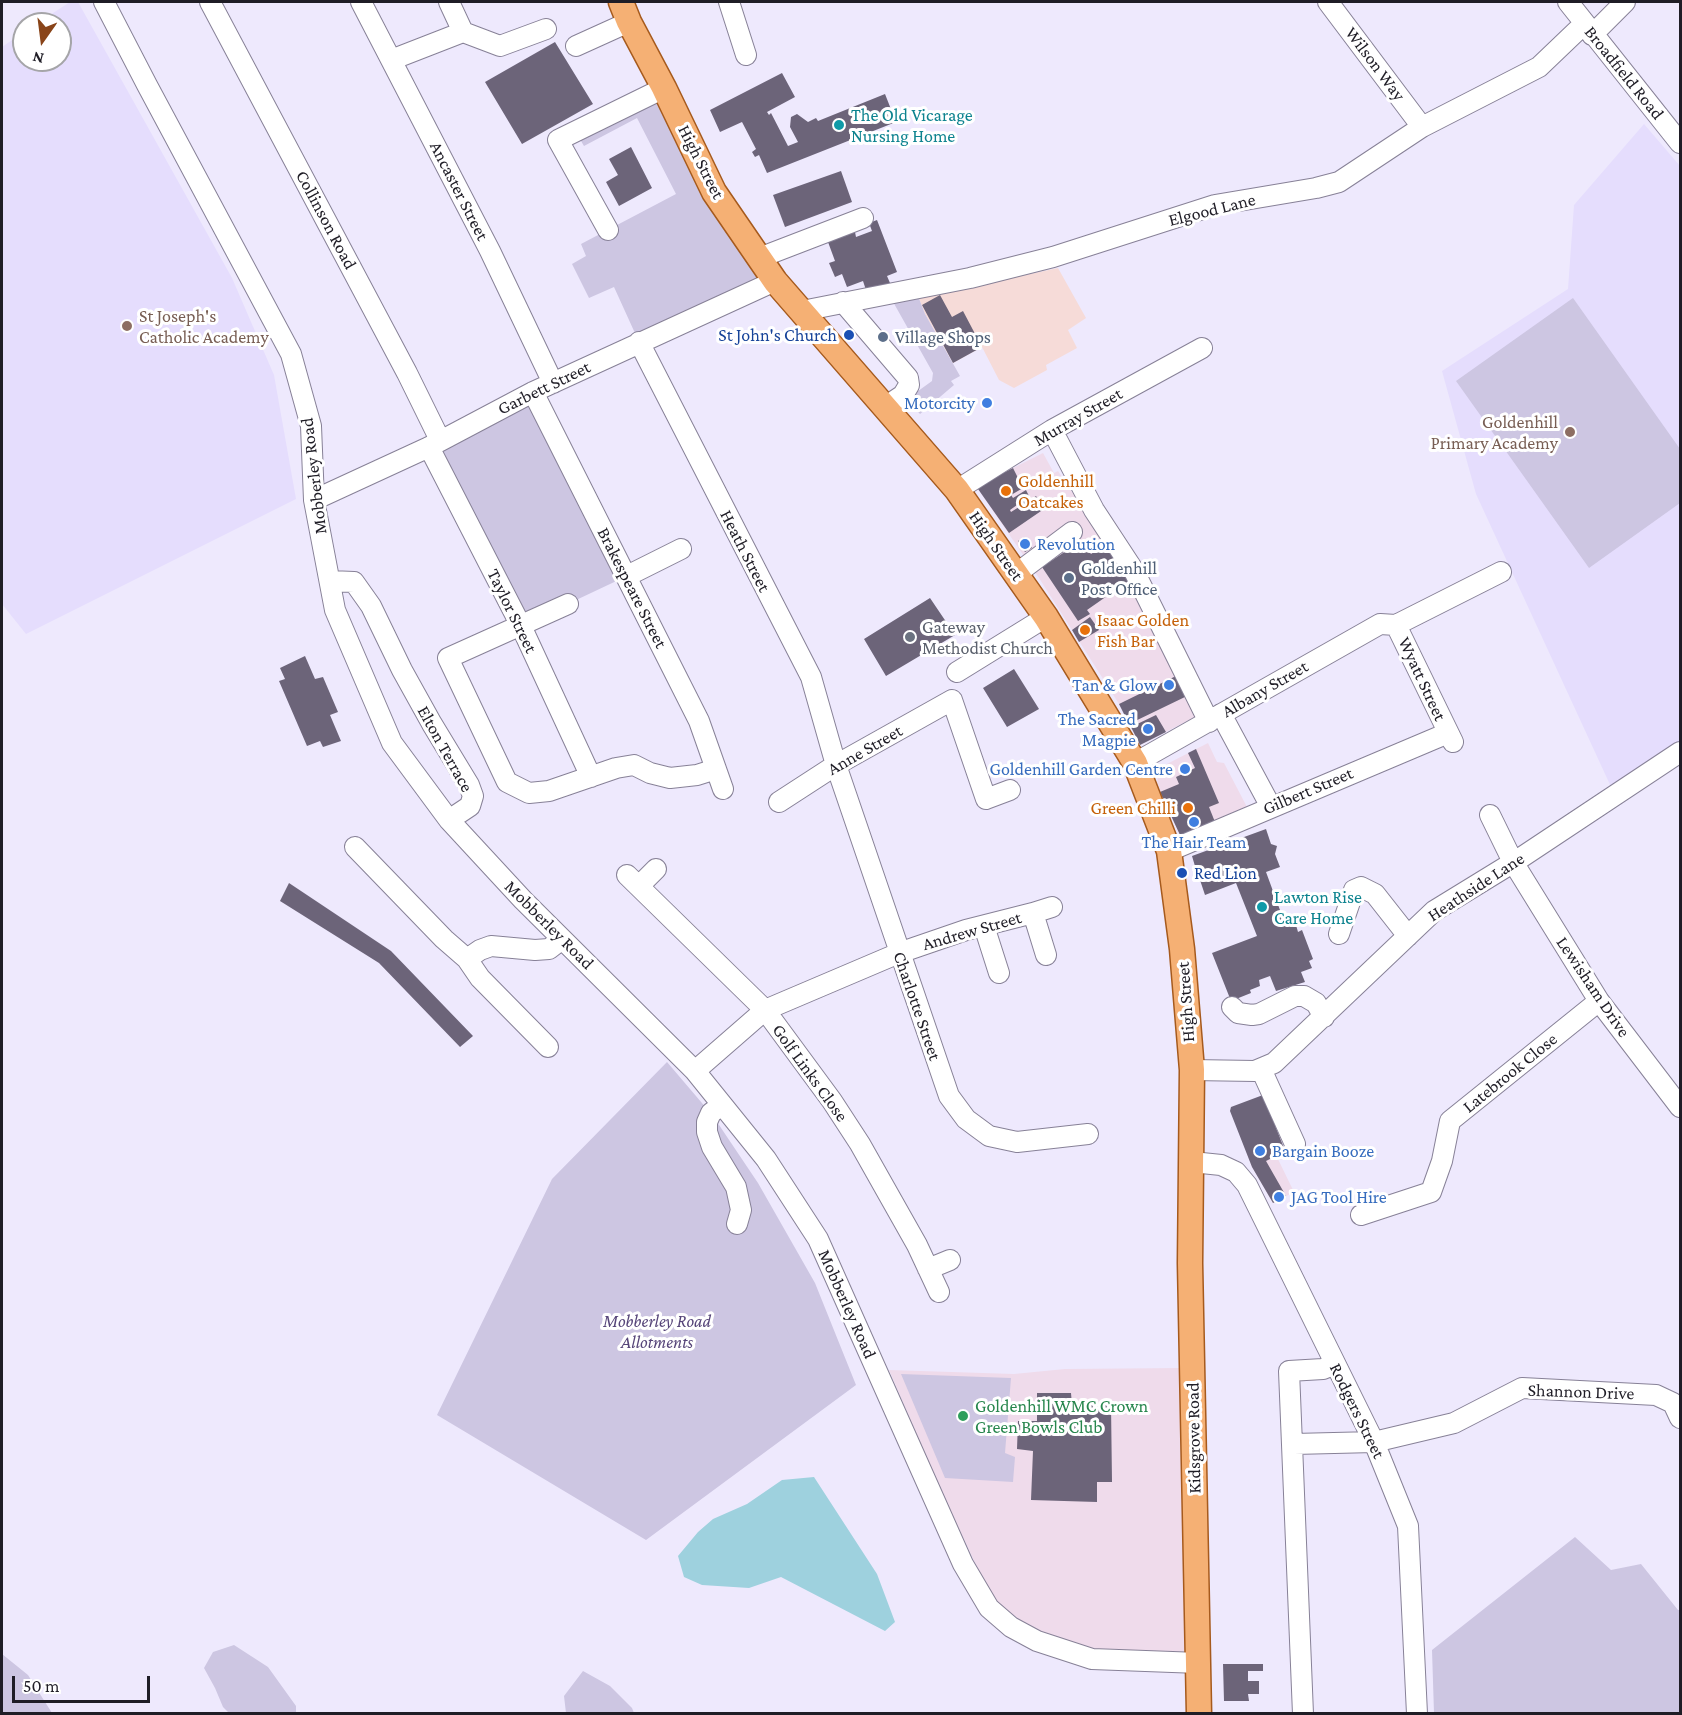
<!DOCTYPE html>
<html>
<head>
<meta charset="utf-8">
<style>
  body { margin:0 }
  #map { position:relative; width:1682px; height:1715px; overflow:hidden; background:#eee9fd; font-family:"Crimson Pro",serif }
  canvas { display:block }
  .frame { position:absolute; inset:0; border:3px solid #1f1d26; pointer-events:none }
  .north { position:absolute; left:12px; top:12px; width:60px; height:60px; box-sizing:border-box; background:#fff; border:2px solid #a5a5a8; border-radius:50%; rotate:194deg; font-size:16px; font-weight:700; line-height:24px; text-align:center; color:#1f1d26 }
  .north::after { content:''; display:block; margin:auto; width:21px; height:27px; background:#894419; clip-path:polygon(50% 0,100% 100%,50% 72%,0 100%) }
  .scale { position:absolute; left:12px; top:1676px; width:138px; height:27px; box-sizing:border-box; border:3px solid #1f1d26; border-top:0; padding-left:8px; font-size:18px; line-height:21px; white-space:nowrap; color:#1f1d26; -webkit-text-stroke:4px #fff; paint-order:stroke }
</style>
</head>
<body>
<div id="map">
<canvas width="1682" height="1715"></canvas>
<div class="frame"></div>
<div class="north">N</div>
<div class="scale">50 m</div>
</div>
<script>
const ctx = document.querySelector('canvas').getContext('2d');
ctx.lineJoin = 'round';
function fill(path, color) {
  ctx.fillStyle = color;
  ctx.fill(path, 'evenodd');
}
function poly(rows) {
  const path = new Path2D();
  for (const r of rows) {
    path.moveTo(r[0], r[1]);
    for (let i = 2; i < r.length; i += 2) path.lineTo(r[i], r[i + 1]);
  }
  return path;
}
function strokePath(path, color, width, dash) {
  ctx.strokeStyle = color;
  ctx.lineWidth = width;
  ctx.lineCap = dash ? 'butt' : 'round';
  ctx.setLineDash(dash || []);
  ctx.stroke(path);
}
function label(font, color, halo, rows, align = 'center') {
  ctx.font = font + ' "Crimson Pro",serif';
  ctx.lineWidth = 6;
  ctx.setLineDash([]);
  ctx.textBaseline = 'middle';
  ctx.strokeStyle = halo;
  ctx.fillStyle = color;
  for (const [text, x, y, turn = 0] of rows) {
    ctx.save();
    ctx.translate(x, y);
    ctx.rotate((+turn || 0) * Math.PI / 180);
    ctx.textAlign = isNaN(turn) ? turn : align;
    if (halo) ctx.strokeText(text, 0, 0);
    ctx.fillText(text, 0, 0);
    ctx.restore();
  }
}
fill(poly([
  [1043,453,1054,473,1058,471,1138,591,1197,716,1140,745,1119,704,1039,578,978,489,979,485],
  [1208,743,1217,762,1224,763,1248,809,1180,835,1160,792,1157,783,1158,777,1163,766],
  [1242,1140,1275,1153,1294,1192,1273,1203,1252,1167],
  [1181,1368,1191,1654,1090,1651,1029,1627,1005,1612,990,1595,933,1473,889,1370,1014,1374,1065,1369]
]), '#efdbeb');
fill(poly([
  [1058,268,1086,318,1068,330,1077,348,1046,365,1047,370,1014,388,999,380,982,347,953,363,925,314,918,296,950,291]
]), '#f6dbd8');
fill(poly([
  [70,2,78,2,232,278,274,375,296,499,26,634,2,604,2,47,24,32,24,60,60,60,60,24,36,24],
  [1644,124,1680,166,1680,744,1612,789,1476,494,1442,371,1568,289,1574,205]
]), '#e5ddfd');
fill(poly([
  [658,90,769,284,639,342,614,287,589,298,572,264,586,256,581,244,676,194,637,118,584,146,575,131],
  [918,296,925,314,960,376,951,381,954,385,920,414,903,395,907,399,932,381,933,373,892,300],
  [1573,298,1680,449,1680,503,1589,568,1456,381],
  [533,392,627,576,521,626,429,447],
  [667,1062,713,1116,758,1183,815,1283,856,1385,646,1540,437,1415,552,1179],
  [901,1374,1011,1378,1005,1453,1015,1457,1013,1482,945,1478],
  [1575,1537,1611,1570,1641,1564,1678,1610,1680,1610,1680,1713,1434,1713,1432,1650],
  [234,1645,268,1667,296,1706,296,1713,229,1713,223,1707,215,1688,204,1668,213,1652],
  [2,1654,28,1675,52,1713,2,1713],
  [583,1671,610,1686,632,1708,634,1713,566,1713,564,1696]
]), '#cdc6e2');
fill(poly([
  [814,1477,877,1574,895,1622,885,1631,781,1577,749,1588,702,1585,684,1577,678,1556,698,1532,713,1519,747,1504,782,1480]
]), '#9ed1de');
fill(poly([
  [555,42,593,104,522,144,485,82],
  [782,73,795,97,767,112,769,115,771,113,788,146,798,142,790,127,791,117,797,114,808,122,816,118,818,121,885,94,896,122,767,173,759,155,755,157,752,152,756,149,742,122,720,132,710,110],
  [631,147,652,188,619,206,606,182,618,175,609,159],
  [841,171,852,202,785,227,773,195],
  [877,220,897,272,887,276,890,283,866,290,863,281,847,287,842,274,835,277,829,263,835,261,828,242,855,232,856,237,872,231,869,223],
  [940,295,952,317,963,311,982,347,953,363,922,305],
  [1013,468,1023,488,1011,495,1013,498,1026,490,1031,500,1019,507,1017,505,1010,510,1011,512,1019,507,1021,511,1032,504,1031,500,1036,496,1044,509,1009,533,978,489,979,485],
  [1025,537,1032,548,1025,552,1018,541],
  [1081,541,1091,554,1106,544,1130,580,1087,610,1090,614,1078,621,1042,567],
  [930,598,955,635,886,676,864,639],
  [1090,617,1099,630,1079,642,1072,630],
  [305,656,315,679,323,677,338,712,330,715,341,741,323,747,320,741,307,746,279,681,285,679,280,668],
  [1014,669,1039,709,1007,727,983,688],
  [1178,675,1187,696,1129,724,1119,704],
  [1156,715,1166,732,1140,745,1131,727],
  [1196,749,1219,803,1209,807,1215,822,1180,835,1160,792,1179,784,1176,777,1195,768,1188,753],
  [1266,829,1271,844,1277,846,1275,854,1280,867,1266,872,1284,921,1294,918,1298,932,1302,930,1313,959,1309,961,1312,968,1301,972,1305,982,1276,991,1270,976,1259,980,1260,986,1250,990,1251,993,1231,1001,1212,953,1257,936,1236,883,1205,895,1200,880,1196,878,1197,873,1192,856],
  [289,883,391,951,473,1036,460,1047,379,963,280,901],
  [1263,1095,1284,1148,1275,1153,1276,1156,1266,1161,1286,1196,1273,1203,1252,1167,1230,1111,1231,1107],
  [1037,1393,1071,1393,1072,1405,1111,1405,1112,1482,1097,1482,1097,1502,1031,1500,1033,1451,1017,1449,1018,1421,1037,1421],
  [1223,1664,1263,1664,1263,1671,1248,1671,1248,1681,1259,1681,1259,1694,1248,1694,1249,1701,1224,1701]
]), '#6c6479');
const minor = poly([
  [104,2,147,85,291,354,311,426,314,500,335,610,392,743,449,820,523,900,695,1071,766,1159,818,1239,963,1564,989,1608,1011,1627,1037,1641,1092,1659,1199,1663],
  [210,2,407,373,440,440],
  [361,2,490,251,553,383],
  [729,2,746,55],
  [1328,2,1422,127],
  [1568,2,1680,143],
  [463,32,500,46,546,29],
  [1592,35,1625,2],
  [576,46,629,22],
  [391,60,463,32,449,2],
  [608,230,558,140,664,88],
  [759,258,863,218],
  [843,302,908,378,909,385,903,395,885,407],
  [802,311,970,278,1053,257,1215,205,1316,188,1339,182,1422,127,1539,67,1584,24],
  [639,342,811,677,836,765,949,1096,966,1119,989,1136,1017,1142,1088,1134],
  [533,392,699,721,723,789],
  [1052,430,1094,510,1134,571,1209,722],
  [429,447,521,626,591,777],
  [957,490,1052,430,1202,348],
  [314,500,429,447,533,392,775,281],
  [1016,574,1072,532],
  [627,576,681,549],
  [330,581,354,582,371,606,402,670,432,724,469,785,473,796,470,806,449,820],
  [568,604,448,658,507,782,529,793,549,791,616,768,634,765,650,773,670,778,697,775,716,769],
  [1396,625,1453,742],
  [1396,625,1501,572],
  [957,672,1046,617],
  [1221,714,1271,807],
  [1135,763,1380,624,1396,625],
  [779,802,836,765,952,700,986,799,1010,790],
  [1490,815,1513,862,1599,1001,1680,1107],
  [355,847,444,939,467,959],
  [1169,851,1448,733],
  [627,875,765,1010,832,1101,860,1144,917,1245,939,1292],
  [639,886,656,869],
  [1033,913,1052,907],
  [984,926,999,973],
  [1339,934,1354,890,1361,887,1375,894,1408,936],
  [1232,1007,1238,1013,1252,1015,1259,1014,1295,996,1304,996,1316,1003,1324,1017],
  [548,1047,480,978,467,959,480,950,491,946,535,950,549,949,562,939],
  [1261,1069,1295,1144],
  [1192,1070,1255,1071,1274,1063,1434,911,1522,857,1680,752],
  [695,1071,765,1010,899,953,966,930,1033,913,1046,955],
  [722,1105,711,1113,707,1122,707,1132,712,1147,736,1187,741,1210,737,1224],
  [1192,1162,1221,1165,1236,1172,1247,1185,1374,1442,1408,1526,1417,1714],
  [1361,1215,1431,1192,1442,1161,1450,1121,1599,1001],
  [928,1269,950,1260],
  [1294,1444,1374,1442,1454,1423,1522,1388,1656,1395,1673,1403,1680,1418],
  [1303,1714,1289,1371,1323,1369,1335,1364]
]);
const major = poly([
  [621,2,629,22,664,88,714,192,775,281,957,490,1046,617,1135,763,1169,851,1182,949,1192,1070,1190,1263,1199,1714]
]);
strokePath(minor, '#878197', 22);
strokePath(major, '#a65a1d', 27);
strokePath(minor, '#fff', 20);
strokePath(major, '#f5b074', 24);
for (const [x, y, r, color] of [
  [839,125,6,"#0f9aa8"],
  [127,326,6,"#8d6e63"],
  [849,335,6,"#1a4fb4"],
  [883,337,6,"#5c6f8a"],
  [987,403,6,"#3f7fe0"],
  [1570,432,6,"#8d6e63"],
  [1006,491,6,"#e8710a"],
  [1025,544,6,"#3f7fe0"],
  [1069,578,6,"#5c6f8a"],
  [1085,630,6,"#e8710a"],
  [910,637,6,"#6b7280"],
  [1169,685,6,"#3f7fe0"],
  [1148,729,6,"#3f7fe0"],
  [1185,769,6,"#3f7fe0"],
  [1188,808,6,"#e8710a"],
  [1194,822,6,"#3f7fe0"],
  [1182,873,6,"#1a4fb4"],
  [1262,907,6,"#0f9aa8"],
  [1260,1151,6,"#3f7fe0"],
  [1279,1197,6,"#3f7fe0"],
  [963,1416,6,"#2e9e5b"]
]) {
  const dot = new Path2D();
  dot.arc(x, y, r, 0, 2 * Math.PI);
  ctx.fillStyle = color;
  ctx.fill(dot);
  strokePath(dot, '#fff', 2);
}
label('18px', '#1f1d26', '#fff', [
  ["Wilson Way",1375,64,53],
  ["Broadfield Road",1624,73,51],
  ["High Street",701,162,63],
  ["Ancaster Street",459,191,63],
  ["Elgood Lane",1212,210,-14],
  ["Collinson Road",326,220,62],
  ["Garbett Street",544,388,-26],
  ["Murray Street",1078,417,-30],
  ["Mobberley Road",314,476,-97],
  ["High Street",996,546,55],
  ["Heath Street",745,551,63],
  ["Brakespeare Street",632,588,63],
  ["Taylor Street",512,611,64],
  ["Wyatt Street",1422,679,65],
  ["Albany Street",1265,689,-30],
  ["Elton Terrace",445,749,61],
  ["Anne Street",865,750,-30],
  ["Gilbert Street",1308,791,-23],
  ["Heathside Lane",1476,887,-33],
  ["Mobberley Road",549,925,45],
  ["Andrew Street",972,931,-16],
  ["Lewisham Drive",1593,987,56],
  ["High Street",1186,1002,-94],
  ["Charlotte Street",917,1006,71],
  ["Golf Links Close",810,1073,54],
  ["Latebrook Close",1510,1073,-39],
  ["Mobberley Road",847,1304,66],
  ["Shannon Drive",1581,1392,2],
  ["Rodgers Street",1357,1411,64],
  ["Kidsgrove Road",1194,1438,-91]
]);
label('18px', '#0d838f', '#fff', [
  ["The Old Vicarage",851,115],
  ["Nursing Home",851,136],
  ["Lawton Rise",1274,897],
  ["Care Home",1274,918]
], 'left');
label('18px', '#785e54', '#fff', [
  ["St Joseph's",139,316],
  ["Catholic Academy",139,337],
  ["Goldenhill",1558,422,"right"],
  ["Primary Academy",1558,443,"right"]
], 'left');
label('18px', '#164399', '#fff', [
  ["St John's Church",837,335],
  ["Red Lion",1194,873,"left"]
], 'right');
label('18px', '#4e5e75', '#fff', [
  ["Village Shops",895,337],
  ["Goldenhill",1081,568],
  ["Post Office",1081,589]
], 'left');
label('18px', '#366cbe', '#fff', [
  ["Motorcity",975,403],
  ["Revolution",1037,544,"left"],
  ["Tan & Glow",1157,685],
  ["The Sacred",1136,719],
  ["Magpie",1136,740],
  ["Goldenhill Garden Centre",1173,769],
  ["The Hair Team",1194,842,"center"],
  ["Bargain Booze",1272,1151,"left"],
  ["JAG Tool Hire",1291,1197,"left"]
], 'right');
label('18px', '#c56008', '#fff', [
  ["Goldenhill",1018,481],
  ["Oatcakes",1018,502],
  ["Isaac Golden",1097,620],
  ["Fish Bar",1097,641],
  ["Green Chilli",1176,808,"right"]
], 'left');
label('18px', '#5b616d', '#fff', [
  ["Gateway",922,627],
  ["Methodist Church",922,648]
], 'left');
label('italic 18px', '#564579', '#fff', [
  ["Mobberley Road",657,1321],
  ["Allotments",657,1342]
]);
label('18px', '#27864d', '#fff', [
  ["Goldenhill WMC Crown",975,1406],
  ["Green Bowls Club",975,1427]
], 'left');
</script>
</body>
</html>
